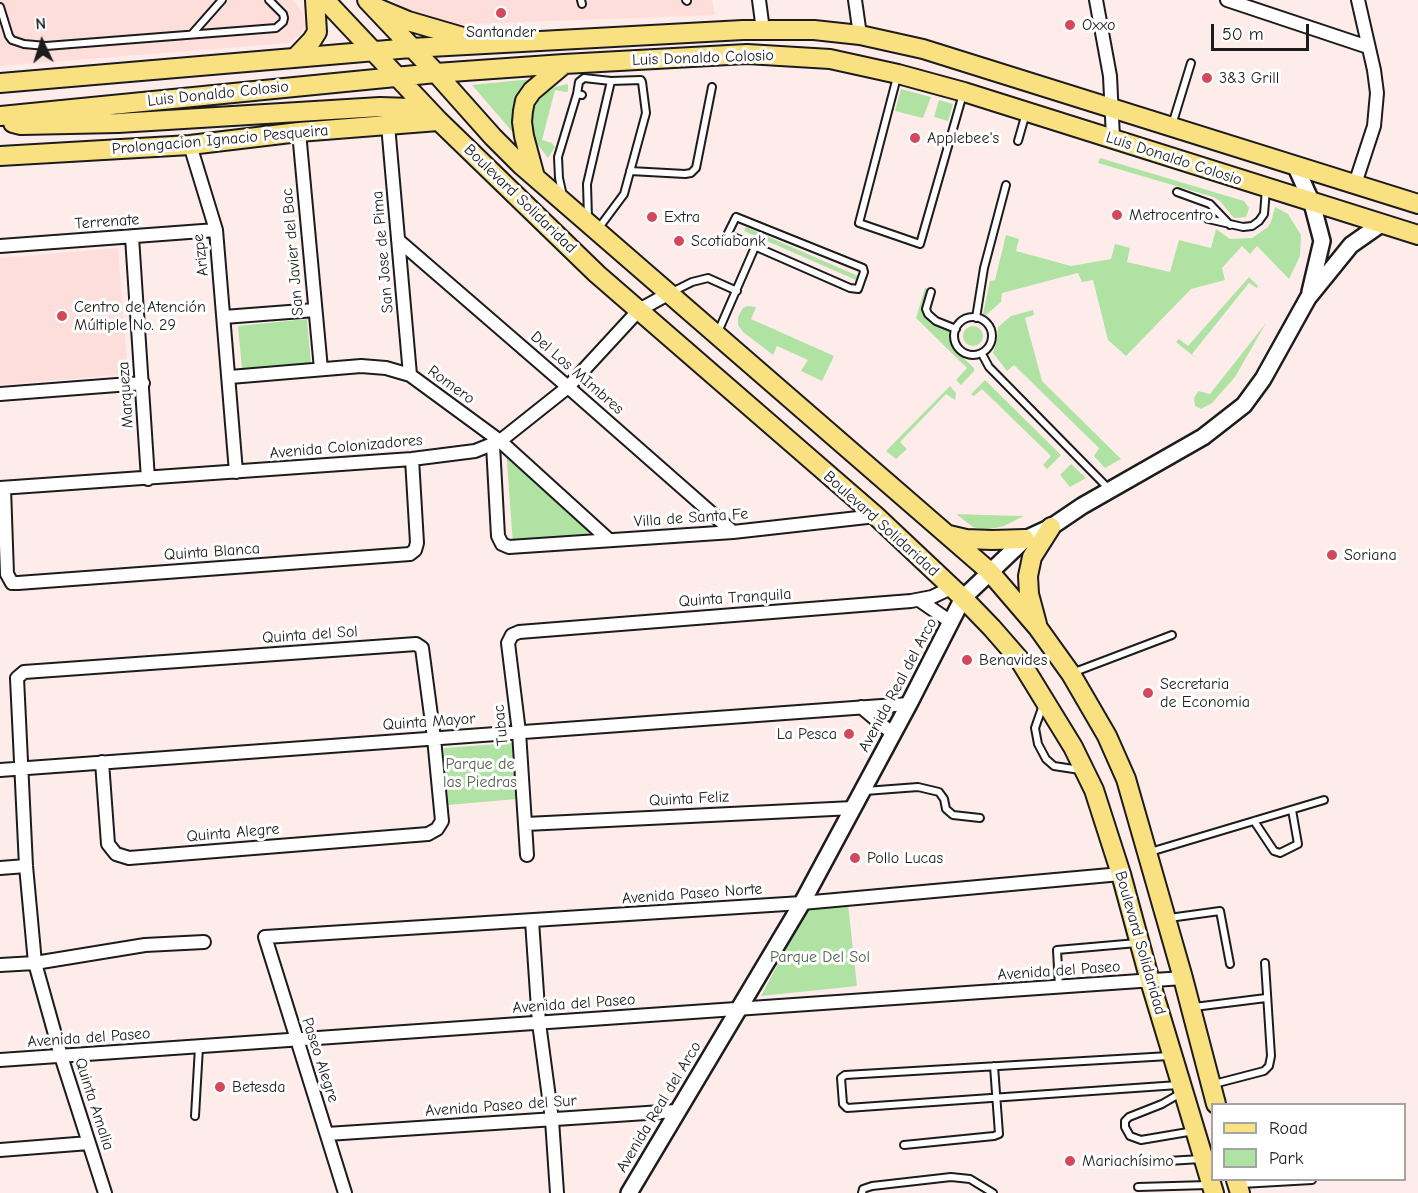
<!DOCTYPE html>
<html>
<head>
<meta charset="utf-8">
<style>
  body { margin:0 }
  #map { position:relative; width:1418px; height:1193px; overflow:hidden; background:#feecea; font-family:"Comic Neue",sans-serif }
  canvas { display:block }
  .legend { position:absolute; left:1211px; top:1103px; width:195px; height:78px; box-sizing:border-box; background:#fff; border:2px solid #a4a4a4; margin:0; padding:8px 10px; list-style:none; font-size:18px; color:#1c1c1c }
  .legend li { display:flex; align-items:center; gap:12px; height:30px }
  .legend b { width:30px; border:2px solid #a4a4a4 }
  .north { position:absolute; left:12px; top:12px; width:60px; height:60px; -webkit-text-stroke:4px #fff; paint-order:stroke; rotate:356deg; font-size:16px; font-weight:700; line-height:24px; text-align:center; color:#1c1c1c }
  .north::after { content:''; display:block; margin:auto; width:21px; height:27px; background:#1c1c1c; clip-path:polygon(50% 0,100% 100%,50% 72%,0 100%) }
  .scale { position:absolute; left:1211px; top:24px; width:98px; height:27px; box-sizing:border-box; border:3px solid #1c1c1c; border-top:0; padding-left:8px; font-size:18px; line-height:21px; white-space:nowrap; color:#1c1c1c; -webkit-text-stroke:4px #fff; paint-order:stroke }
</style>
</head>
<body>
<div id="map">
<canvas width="1418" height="1193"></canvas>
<ul class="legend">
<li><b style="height:8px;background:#f9e181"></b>Road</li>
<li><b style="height:16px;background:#b0e3a3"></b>Park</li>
</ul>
<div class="north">N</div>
<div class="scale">50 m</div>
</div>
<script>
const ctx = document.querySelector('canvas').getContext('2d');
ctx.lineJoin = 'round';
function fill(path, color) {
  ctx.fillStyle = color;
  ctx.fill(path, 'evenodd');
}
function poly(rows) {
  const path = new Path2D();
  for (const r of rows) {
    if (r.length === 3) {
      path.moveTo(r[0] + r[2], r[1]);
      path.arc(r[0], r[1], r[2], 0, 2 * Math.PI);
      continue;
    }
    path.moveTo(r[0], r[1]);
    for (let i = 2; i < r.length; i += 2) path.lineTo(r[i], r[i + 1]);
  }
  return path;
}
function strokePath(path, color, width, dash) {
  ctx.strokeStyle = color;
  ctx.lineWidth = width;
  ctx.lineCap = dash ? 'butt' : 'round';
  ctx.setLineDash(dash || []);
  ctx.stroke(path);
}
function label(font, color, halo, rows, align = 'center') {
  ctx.font = font + ' "Comic Neue",sans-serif';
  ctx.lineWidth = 6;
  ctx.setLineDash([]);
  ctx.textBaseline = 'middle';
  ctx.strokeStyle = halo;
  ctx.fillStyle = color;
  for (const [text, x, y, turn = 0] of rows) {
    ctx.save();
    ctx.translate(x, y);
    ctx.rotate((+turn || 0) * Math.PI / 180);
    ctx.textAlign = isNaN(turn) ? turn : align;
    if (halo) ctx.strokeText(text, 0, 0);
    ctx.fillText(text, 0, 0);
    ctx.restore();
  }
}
fill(poly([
  [0,0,294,0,303,14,306,25,300,35,289,43,0,66],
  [393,0,712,0,715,15,443,25,403,9],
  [118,248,128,374,0,385,0,258]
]), '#fddedb');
fill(poly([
  [532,79,516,104,513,117,516,136,472,85],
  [568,84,568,91,566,92,555,90,542,140,552,143,555,147,548,158,533,138,530,128,531,114,537,102,545,94,555,87],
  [901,89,931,97,923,118,895,111],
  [939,100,953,104,948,121,934,117],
  [1100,158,1244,201,1249,208,1248,212,1246,217,1234,218,1220,201,1213,197,1098,163],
  [1275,207,1288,214,1301,235,1300,256,1289,279,1257,246,1250,254,1242,246,1222,268,1225,280,1191,289,1126,356,1108,340,1093,280,1082,282,1078,273,1002,293,1001,302,986,315,983,314,990,281,995,280,1006,235,1019,239,1016,251,1071,266,1111,259,1115,244,1130,248,1127,262,1170,272,1179,240,1211,248,1216,229,1230,239,1252,238,1268,227,1271,222],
  [746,227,858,276,856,280,744,231],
  [1249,277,1258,286,1257,288,1249,283,1192,354,1197,359,1176,342,1179,339,1188,346],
  [925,288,928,289,922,308,923,313,933,323,951,332,952,344,955,350,974,368,974,371,961,385,956,380,967,368,916,318],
  [747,306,756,307,751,319,834,356,822,381,801,371,808,360,777,346,773,355,743,332,738,325,738,317,743,308],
  [1033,310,1034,315,1025,318,1042,381,1121,459,1105,468,1094,456,1099,448,1014,365,1007,371,993,353,997,341,998,327,1011,316],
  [307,319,311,363,242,369,238,326],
  [1266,323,1235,377,1212,403,1201,409,1195,406,1194,398,1198,391,1210,394],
  [973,336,10],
  [985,380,1061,455,1047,469,1043,465,1051,456,982,389,974,396,971,394],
  [950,386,956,393,955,400,946,394,900,442,907,449,896,459,886,451],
  [506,448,607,540,513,545],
  [1071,464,1086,478,1070,487,1060,475],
  [956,514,984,515,1024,516,1004,526,985,530,973,527],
  [512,743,517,799,448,805,444,748],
  [848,904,857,986,761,996,808,908]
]), '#b0e3a3');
const service = poly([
  [581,0,582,4],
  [686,0,687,1],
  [0,7,9,36,12,40,24,44,46,46,276,28,283,22,284,18,283,14,269,0],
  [192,34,222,0],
  [897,77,859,223,920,244,963,94],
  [582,95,577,94,579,82,584,78,611,81,641,80,642,82,646,113,624,194,598,229],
  [1172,125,1191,63],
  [1018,141,1026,113],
  [630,171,685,174,691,173,696,168,712,87],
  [1177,192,1210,204,1230,225],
  [563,196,559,178,558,157,577,94],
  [736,217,863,268,864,272,858,289,850,288,729,235,728,233,736,217],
  [588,218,587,184,611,81],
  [1208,219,1243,227,1252,226,1259,221,1264,214,1266,189],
  [672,292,692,282,708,278,737,291],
  [931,292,926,309,928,314,936,321,956,329],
  [973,336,19],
  [976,318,984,268,1006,185],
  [718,332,755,247],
  [982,354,989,367,1110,490],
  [1072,673,1172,635],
  [1043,705,1035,728,1038,744,1046,759,1054,766,1080,770],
  [865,791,918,787,939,792,944,799,946,809,953,815,980,818],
  [1254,821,1274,851,1280,853,1298,844,1292,810],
  [1150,852,1324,800],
  [1169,918,1220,911,1230,964],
  [1059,986,1057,950,1137,943],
  [1194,1007,1266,998],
  [1169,1056,845,1075,841,1078,843,1104,847,1108,1178,1085],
  [1214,1084,1264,1071,1269,1066,1271,1056,1265,963],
  [1181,1093,1162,1104,1129,1117,1125,1121,1125,1127,1130,1136,1141,1140,1194,1131],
  [195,1116,199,1047],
  [904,1145,994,1136,999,1134,994,1066],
  [1134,1163,1201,1159],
  [1241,1184,1312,1180],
  [1138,1187,1208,1185],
  [862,1193,863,1189,872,1186,951,1177,970,1179,993,1193]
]);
const minor = poly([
  [759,0,763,30],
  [855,0,860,35],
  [1096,0,1110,76,1113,138],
  [1227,0,1368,47],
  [388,125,410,375],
  [299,132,321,369],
  [190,145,216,230,236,472],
  [1355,184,1374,126,1377,93,1374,70,1358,0],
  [132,237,148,479],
  [398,240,568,387,733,532],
  [0,246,216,230],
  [224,317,315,310],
  [230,377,361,366,386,368,410,375,500,441,609,540],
  [0,394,143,383],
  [493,445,498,536,502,544,509,547,733,532,876,516],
  [0,488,412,459,475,451,500,441,568,387,639,310,668,294],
  [4,488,7,574,12,583,18,583,410,554,415,550,417,543,412,459],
  [919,600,951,622],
  [861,707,893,734],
  [102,762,108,844,116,854,129,858,428,834,437,829,442,821,434,738,422,648,416,644,24,672,17,678,26,866,35,963,61,1056,105,1193],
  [0,770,909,704],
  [526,824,853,808],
  [527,855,519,732,508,643,512,635,519,632,911,601,932,597,951,588],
  [0,868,26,866],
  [532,921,539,1023,552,1120,557,1193],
  [0,965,35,963,145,945,204,942],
  [0,1060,1183,978],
  [327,1134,677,1111],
  [0,1150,89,1143],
  [345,1193,265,937,802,903,1121,874]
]);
const tertiary = poly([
  [1295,165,1312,203,1322,241,1310,292],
  [629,1193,802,903,909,704,963,598,1025,539,1051,527,1082,506,1203,437,1244,405,1263,379,1308,298,1351,245,1381,224]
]);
const primary = poly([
  [325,0,439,121,597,274,876,516,963,598,992,628,1019,659,1073,747,1094,790,1121,874,1150,981,1214,1193],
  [367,0,436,73,493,137,521,165,989,571,1038,628,1071,674,1107,736,1126,779,1183,978,1216,1104],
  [377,8,408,21,473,40],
  [295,58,312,40,317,32,315,0],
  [0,83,411,48,743,30,814,30,860,35,923,49,1418,204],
  [0,116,436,73,564,64,747,54,830,59,898,74,964,92,1418,235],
  [13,123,21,125,118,123,380,107,412,108,433,118],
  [0,156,190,145,299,132,438,121],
  [535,177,524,136,522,122,523,111,525,101,532,91,564,64],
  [949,535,966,539,992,540,1025,539],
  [1037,624,1029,594,1028,576,1032,557,1051,527],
  [1236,1180,1240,1193]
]);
strokePath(service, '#1c1c1c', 10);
strokePath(minor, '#1c1c1c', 16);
strokePath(tertiary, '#1c1c1c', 20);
strokePath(primary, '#1c1c1c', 22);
strokePath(service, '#fff', 6);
strokePath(minor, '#fff', 12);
strokePath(tertiary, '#fff', 15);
strokePath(primary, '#f9e181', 18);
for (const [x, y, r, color] of [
  [501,13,6,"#d1495b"],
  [1070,25,6,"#d1495b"],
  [1207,78,6,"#d1495b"],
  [915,138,6,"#d1495b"],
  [1117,215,6,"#d1495b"],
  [652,217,6,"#d1495b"],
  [679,241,6,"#d1495b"],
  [62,316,6,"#d1495b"],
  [1332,555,6,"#d1495b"],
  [967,660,6,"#d1495b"],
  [1148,693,6,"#d1495b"],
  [849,734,6,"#d1495b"],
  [855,858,6,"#d1495b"],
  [220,1087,6,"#d1495b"],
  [1070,1161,6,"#d1495b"]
]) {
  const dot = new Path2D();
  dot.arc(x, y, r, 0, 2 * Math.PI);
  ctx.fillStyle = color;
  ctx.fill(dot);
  strokePath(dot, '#fff', 2);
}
label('16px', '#1c1c1c', '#fff', [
  ["Oxxo",1082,25],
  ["Santander",501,32,"center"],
  ["3&3 Grill",1219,78],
  ["Applebee's",927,138],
  ["Metrocentro",1129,215],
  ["Extra",664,217],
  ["Scotiabank",691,241],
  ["Centro de Atención",74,307],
  ["Múltiple No. 29",74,325],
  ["Soriana",1344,555],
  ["Benavides",979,660],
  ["Secretaria",1160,684],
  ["de Economia",1160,702],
  ["La Pesca",837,734,"right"],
  ["Pollo Lucas",867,858],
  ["Betesda",232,1087],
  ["Mariachísimo",1082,1161]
], 'left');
label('16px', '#1c1c1c', '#fff', [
  ["Luis Donaldo Colosio",703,58,-2],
  ["Luis Donaldo Colosio",218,94,-6],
  ["Prolongacion Ignacio Pesqueira",220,140,-5],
  ["Luis Donaldo Colosio",1174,159,18],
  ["Boulevard Solidaridad",520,199,44],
  ["Terrenate",107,222,-4],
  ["San Javier del Bac",293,252,-95],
  ["San Jose de Pima",383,252,-95],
  ["Arizpe",201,255,-97],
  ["Del Los MImbres",577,373,41],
  ["Romero",451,385,36],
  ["Marqueza",126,395,-94],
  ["Avenida Colonizadores",346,447,-5],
  ["Villa de Santa Fe",691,518,-4],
  ["Boulevard Solidaridad",881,524,42],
  ["Quinta Blanca",212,552,-4],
  ["Quinta Tranquila",735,598,-4],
  ["Quinta del Sol",310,635,-4],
  ["Avenida Real del Arco",898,685,-62],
  ["Quinta Mayor",429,722,-4],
  ["Tubac",501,725,-96],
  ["Quinta Feliz",689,799,-3],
  ["Quinta Alegre",233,833,-5],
  ["Avenida Paseo Norte",692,894,-4],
  ["Boulevard Solidaridad",1140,943,74],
  ["Avenida del Paseo",1059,971,-4],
  ["Avenida del Paseo",574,1004,-4],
  ["Avenida del Paseo",89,1038,-4],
  ["Paseo Alegre",320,1060,72],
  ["Quinta Amalia",94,1104,72],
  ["Avenida Paseo del Sur",501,1106,-4],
  ["Avenida Real del Arco",659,1107,-59]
]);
label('16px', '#50624b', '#fff', [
  ["Parque de",480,764],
  ["las Piedras",480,782],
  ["Parque Del Sol",820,957]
]);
</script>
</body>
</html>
